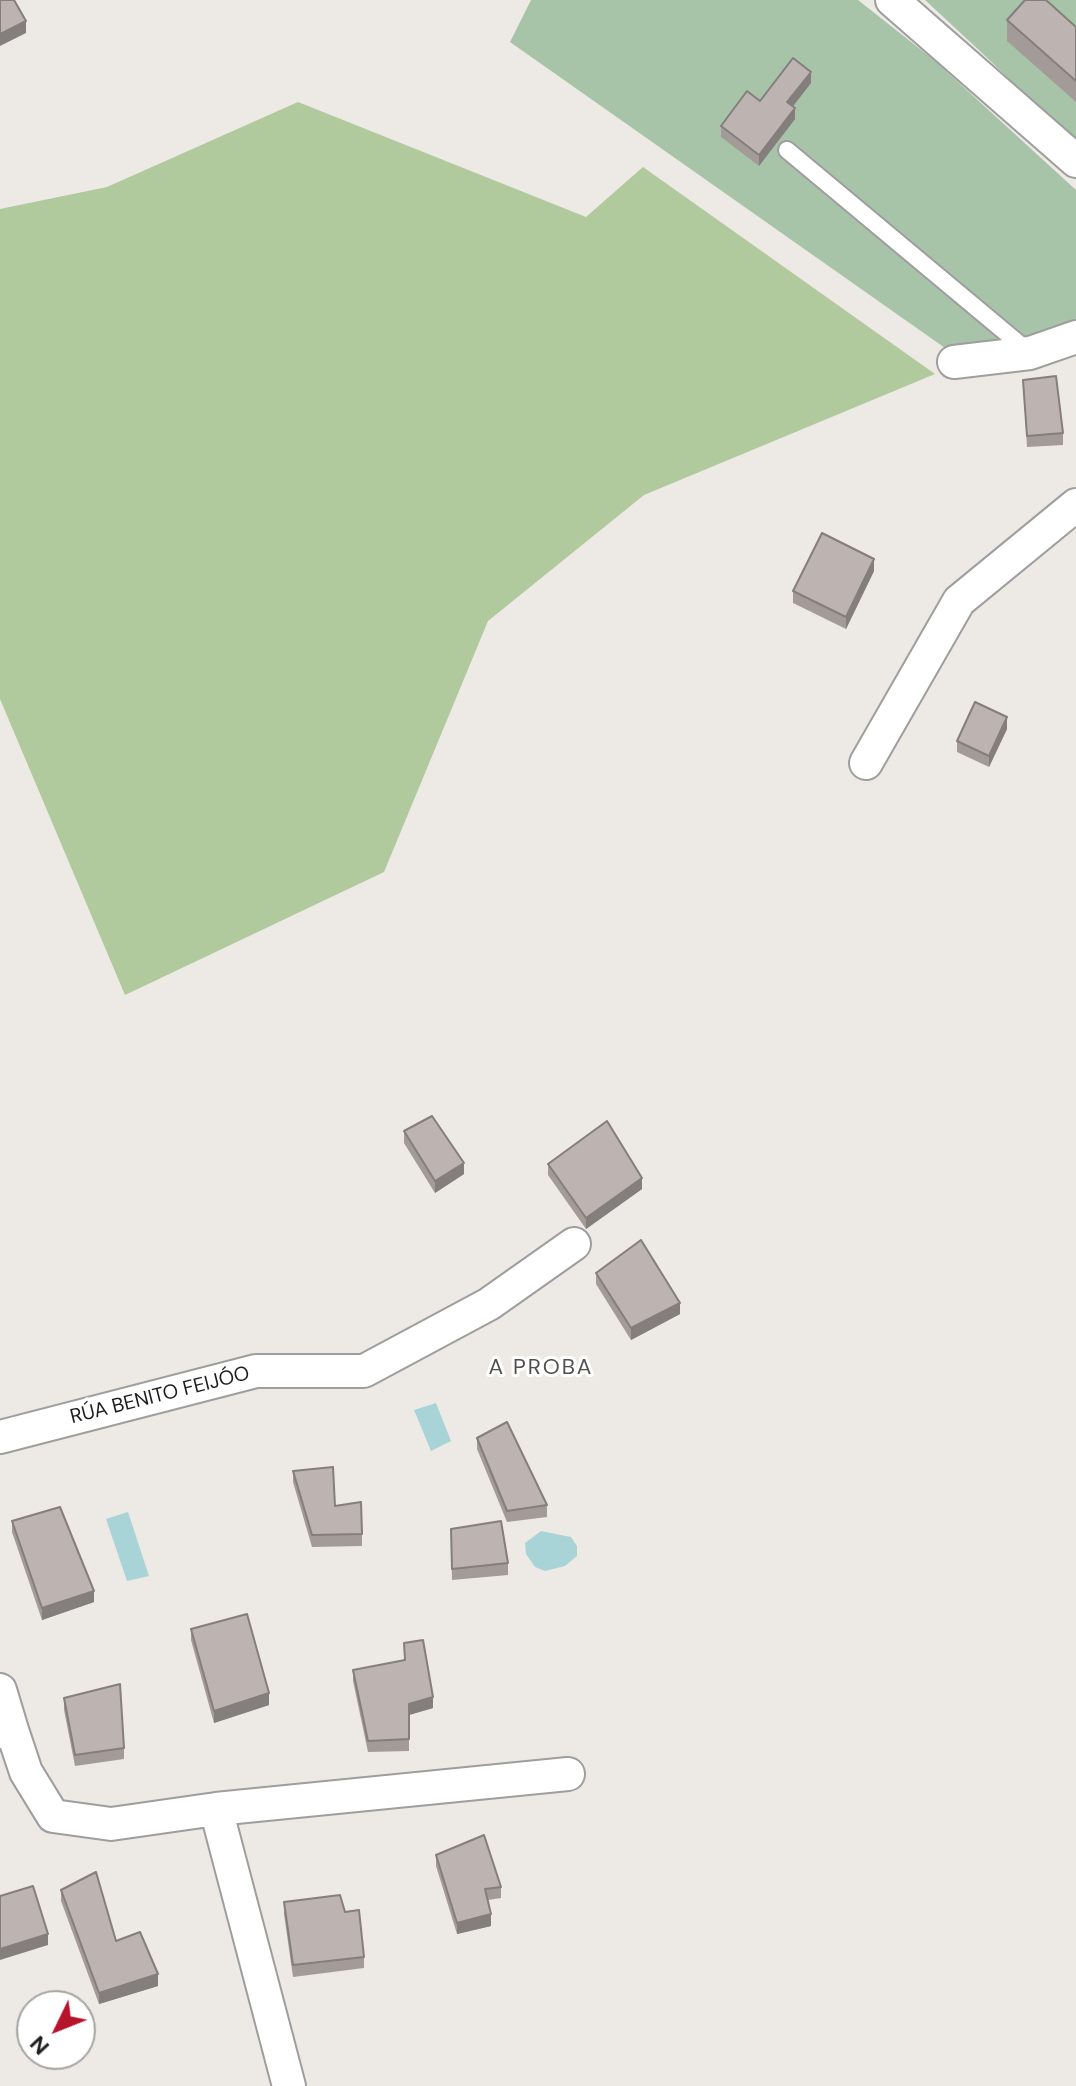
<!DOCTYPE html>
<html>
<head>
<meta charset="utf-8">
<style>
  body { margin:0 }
  #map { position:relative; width:1076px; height:2086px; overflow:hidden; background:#ede9e4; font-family:"DM Sans",sans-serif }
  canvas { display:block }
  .north { position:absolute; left:16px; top:1990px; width:80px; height:80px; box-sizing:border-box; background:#fff; border:2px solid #a5a5a5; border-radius:50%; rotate:227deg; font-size:22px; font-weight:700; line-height:32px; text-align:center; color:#1d1d1d }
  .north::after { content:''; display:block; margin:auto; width:28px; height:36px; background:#b8132c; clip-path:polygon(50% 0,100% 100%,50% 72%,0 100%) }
</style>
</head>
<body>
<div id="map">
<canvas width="1076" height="2086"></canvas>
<div class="north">N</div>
</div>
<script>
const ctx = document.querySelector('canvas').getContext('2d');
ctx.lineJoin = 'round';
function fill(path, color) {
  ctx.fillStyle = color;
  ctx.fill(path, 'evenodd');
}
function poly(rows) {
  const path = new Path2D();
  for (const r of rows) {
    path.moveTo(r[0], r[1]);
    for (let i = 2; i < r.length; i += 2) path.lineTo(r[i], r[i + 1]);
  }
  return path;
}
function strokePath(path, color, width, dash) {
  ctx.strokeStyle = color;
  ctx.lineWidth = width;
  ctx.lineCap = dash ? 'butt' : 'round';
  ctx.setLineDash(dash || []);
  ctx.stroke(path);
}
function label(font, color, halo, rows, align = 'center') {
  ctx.font = font + ' "DM Sans",sans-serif';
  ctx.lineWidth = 6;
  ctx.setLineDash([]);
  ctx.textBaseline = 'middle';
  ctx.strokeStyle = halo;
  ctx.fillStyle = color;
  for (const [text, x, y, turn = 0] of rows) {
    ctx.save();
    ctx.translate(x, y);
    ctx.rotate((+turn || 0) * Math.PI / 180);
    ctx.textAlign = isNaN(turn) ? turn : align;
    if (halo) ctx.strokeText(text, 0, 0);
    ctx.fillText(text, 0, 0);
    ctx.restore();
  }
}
fill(poly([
  [298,102,586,217,643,167,935,374,644,495,488,621,384,872,125,995,0,699,0,209,107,187]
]), '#b0c99d');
fill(poly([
  [531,0,858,0,934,60,1076,190,1076,320,1039,333,955,355,510,42],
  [925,0,1076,0,1076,143,982,53]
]), '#a8c4a8');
fill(poly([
  [436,1403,451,1441,431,1451,414,1410],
  [128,1512,149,1576,127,1581,106,1519],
  [541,1531,571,1537,577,1546,577,1556,565,1566,545,1571,535,1567,526,1554,525,1543]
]), '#a9d4d7');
const service = poly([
  [787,150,1029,352]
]);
const minor = poly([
  [892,0,1076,161],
  [954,362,1030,353,1076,337],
  [866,763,959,601,1076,505],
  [0,1437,256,1371,364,1371,489,1304,574,1244],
  [0,1690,12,1730],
  [0,1732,12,1730,26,1772,53,1816,111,1824,216,1809,568,1774],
  [216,1809,289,2086]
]);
strokePath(service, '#9e9e9e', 20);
strokePath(minor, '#9e9e9e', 36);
strokePath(service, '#fff', 16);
strokePath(minor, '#fff', 32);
fill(poly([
  [1007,20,1076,27,1076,102,1007,41],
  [811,83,793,106,795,119,759,166,721,137,721,126,760,101],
  [1023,380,1063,433,1063,445,1027,447],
  [874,571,846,629,793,603,793,591],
  [1007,729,989,767,957,752,957,741],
  [404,1131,464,1174,435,1193,404,1143],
  [548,1164,642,1189,586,1229,548,1175],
  [596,1273,680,1314,631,1340,596,1284],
  [477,1438,547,1505,547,1517,507,1522,477,1449],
  [293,1471,362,1534,362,1546,312,1547,293,1482],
  [12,1521,94,1602,42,1620,12,1532],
  [451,1529,508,1563,508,1575,452,1580],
  [191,1629,269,1705,214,1723,191,1640],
  [404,1643,433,1708,409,1715,409,1751,368,1752,353,1681,353,1670,404,1660],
  [64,1698,124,1748,124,1759,75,1766,64,1710],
  [436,1855,501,1887,501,1898,488,1900,491,1926,457,1934,436,1866],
  [61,1890,116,1941,158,1986,99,2004,61,1901],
  [284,1902,345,1912,364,1957,364,1968,293,1977,284,1914]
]), '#a39b98');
fill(poly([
  [26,21,26,33,0,46,0,34],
  [811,72,811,83,787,114,787,102],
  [795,108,795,119,759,166,759,155],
  [874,559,874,571,846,629,846,617],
  [1007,717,1007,729,989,767,989,756],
  [464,1163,464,1174,435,1193,435,1181],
  [642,1178,642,1189,586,1229,586,1218],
  [680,1303,680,1314,631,1340,631,1328],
  [94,1591,94,1602,42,1620,42,1608],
  [269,1693,269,1705,214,1723,214,1711],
  [433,1697,433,1708,409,1715,409,1704],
  [491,1914,491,1926,457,1934,457,1923],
  [48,1934,48,1945,0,1960,0,1949],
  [158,1974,158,1986,99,2004,99,1993]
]), '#847e7c');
const building = poly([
  [0,0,14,0,26,21,0,34,0,0],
  [1025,0,1046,0,1076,27,1076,81,1007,20,1025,0],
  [793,58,811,72,787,102,795,108,759,155,721,126,747,91,760,101,793,58],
  [1056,376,1063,433,1027,436,1023,380,1056,376],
  [822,533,874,559,846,617,793,591,822,533],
  [975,702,1007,717,989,756,957,741,975,702],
  [432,1116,464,1163,435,1181,404,1131,432,1116],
  [607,1121,642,1178,586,1218,548,1164,607,1121],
  [641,1240,680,1303,631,1328,596,1273,641,1240],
  [507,1422,547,1505,507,1511,477,1438,507,1422],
  [333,1467,335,1506,361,1502,362,1534,312,1535,293,1471,333,1467],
  [60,1507,94,1591,42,1608,12,1521,60,1507],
  [501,1521,508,1563,452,1569,451,1529,501,1521],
  [247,1614,269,1693,214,1711,191,1629,247,1614],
  [423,1640,433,1697,409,1704,409,1739,368,1741,353,1670,405,1660,404,1643,423,1640],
  [120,1684,124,1748,75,1755,64,1698,120,1684],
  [484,1835,501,1887,485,1889,491,1914,457,1923,436,1855,484,1835],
  [96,1872,116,1941,140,1932,158,1974,99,1993,61,1890,96,1872],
  [33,1886,48,1934,0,1949,0,1896,33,1886],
  [340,1895,345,1912,359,1910,364,1957,293,1965,284,1902,340,1895]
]);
fill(building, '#bdb4b1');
strokePath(building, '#847e7c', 2);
label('20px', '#1d1d1d', '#fff', [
  ["RÚA BENITO FEIJÓO",160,1396,-14]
]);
ctx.letterSpacing = '2px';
label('22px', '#505050', '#fff', [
  ["A PROBA",541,1368]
]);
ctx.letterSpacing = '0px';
</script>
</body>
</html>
